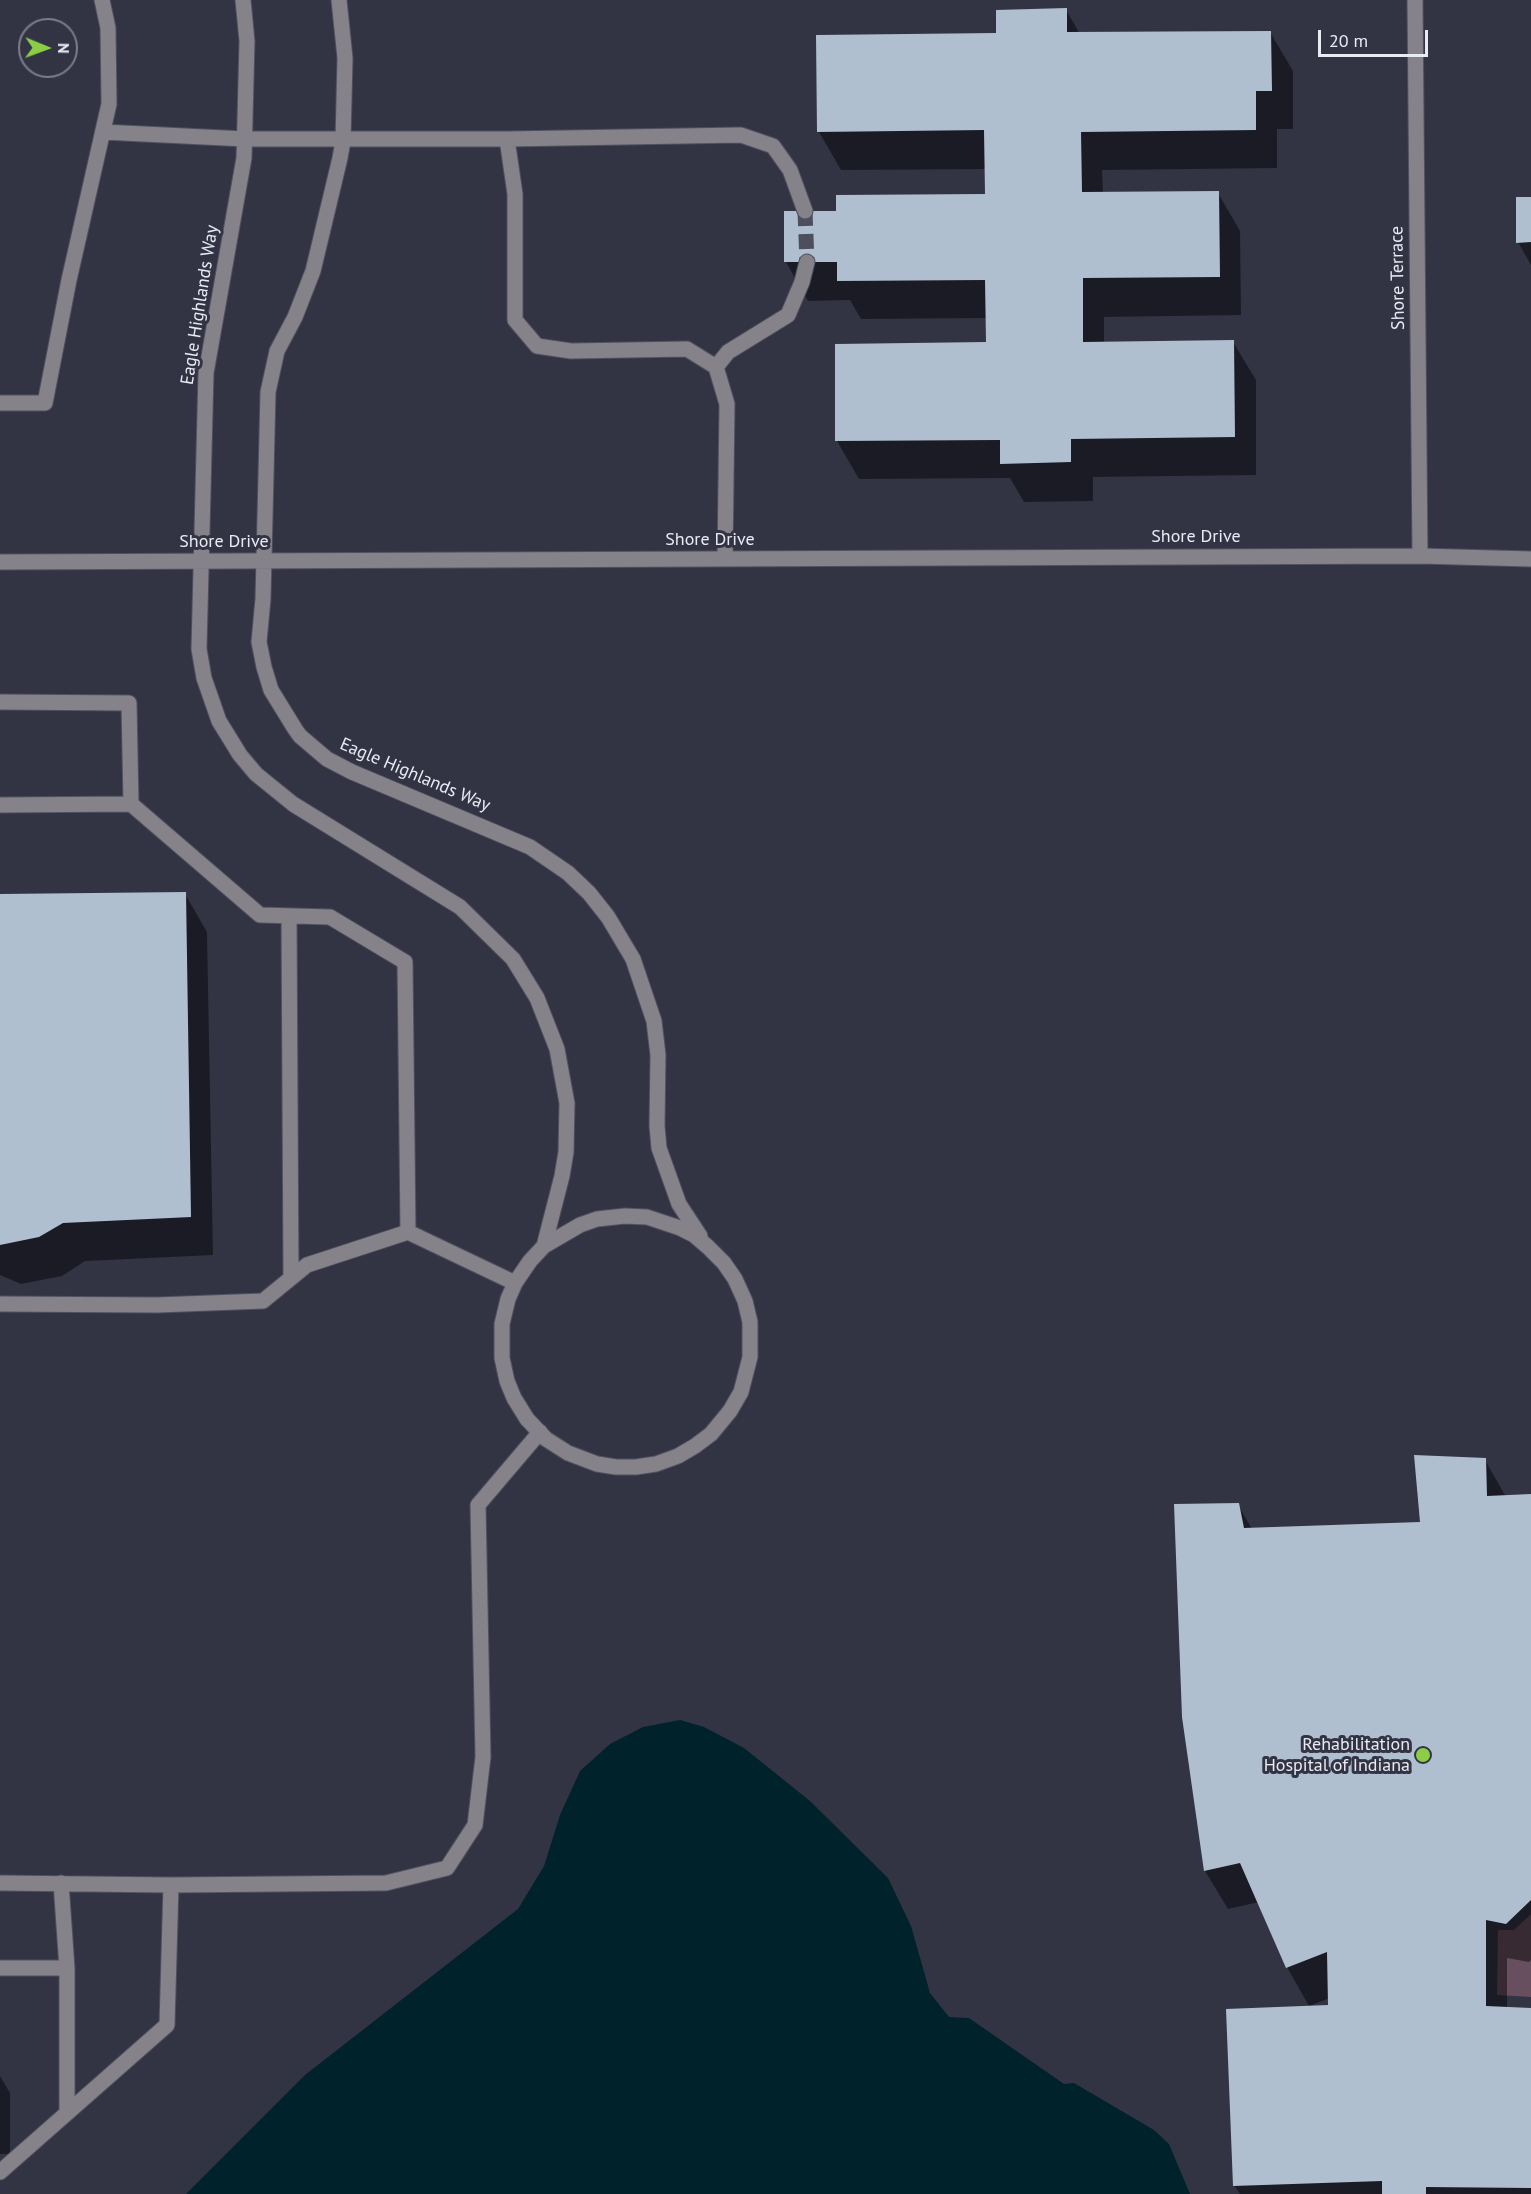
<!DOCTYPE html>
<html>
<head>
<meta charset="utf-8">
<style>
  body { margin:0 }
  #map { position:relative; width:1531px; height:2194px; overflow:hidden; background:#323444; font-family:"PT Sans",sans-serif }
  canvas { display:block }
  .north { position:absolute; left:18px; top:18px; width:60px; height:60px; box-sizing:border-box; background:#323444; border:2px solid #7b7d8a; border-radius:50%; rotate:91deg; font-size:16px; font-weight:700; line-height:24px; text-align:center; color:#e8eaf4 }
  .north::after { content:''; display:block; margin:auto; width:21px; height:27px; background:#8bce46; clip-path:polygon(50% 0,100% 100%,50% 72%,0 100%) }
  .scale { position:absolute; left:1318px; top:30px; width:110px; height:27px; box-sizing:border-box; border:3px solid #e8eaf4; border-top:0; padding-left:8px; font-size:18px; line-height:21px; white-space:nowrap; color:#e8eaf4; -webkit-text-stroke:4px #323444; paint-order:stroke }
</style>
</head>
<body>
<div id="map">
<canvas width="1531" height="2194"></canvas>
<div class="north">N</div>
<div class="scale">20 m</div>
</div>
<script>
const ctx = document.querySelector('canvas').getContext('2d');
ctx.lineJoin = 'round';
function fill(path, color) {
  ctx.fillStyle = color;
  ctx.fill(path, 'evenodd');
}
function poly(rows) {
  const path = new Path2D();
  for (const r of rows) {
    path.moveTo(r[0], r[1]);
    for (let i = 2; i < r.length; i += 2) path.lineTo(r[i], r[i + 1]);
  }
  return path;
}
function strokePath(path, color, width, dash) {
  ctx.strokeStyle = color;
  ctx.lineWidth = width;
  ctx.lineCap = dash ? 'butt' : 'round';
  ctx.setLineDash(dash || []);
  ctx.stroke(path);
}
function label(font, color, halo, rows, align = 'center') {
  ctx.font = font + ' "PT Sans",sans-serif';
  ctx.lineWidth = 6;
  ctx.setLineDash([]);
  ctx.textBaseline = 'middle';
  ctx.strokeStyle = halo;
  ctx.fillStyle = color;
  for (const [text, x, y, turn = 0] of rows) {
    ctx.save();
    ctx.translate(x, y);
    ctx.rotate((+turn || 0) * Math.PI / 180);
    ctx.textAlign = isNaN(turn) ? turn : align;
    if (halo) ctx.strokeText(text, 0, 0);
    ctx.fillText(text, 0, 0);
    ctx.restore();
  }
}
fill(poly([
  [1531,1914,1531,1997,1497,1995,1498,1930,1514,1930]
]), '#684f60');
fill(poly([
  [680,1720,704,1727,744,1748,810,1801,888,1878,911,1926,930,1993,949,2017,969,2018,1064,2084,1074,2083,1154,2130,1169,2144,1190,2194,186,2194,305,2075,518,1909,544,1866,560,1815,580,1771,610,1744,643,1727]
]), '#00222b');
fill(poly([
  [1066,10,1080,34,1270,32,1293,71,1293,129,1277,129,1277,168,1102,170,1103,194,1218,193,1240,231,1241,315,1104,317,1104,343,1233,342,1256,380,1256,475,1093,477,1093,501,1024,502,1010,478,859,479,837,441,987,344,987,318,861,319,850,300,808,301,786,262,786,213,838,212,986,195,986,169,841,170,819,132,997,34],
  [1531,198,1531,265,1518,242],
  [185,894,207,932,213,1255,85,1261,62,1276,21,1284,0,1275,0,895],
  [1485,1460,1506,1497,1531,1495,1531,1960,1529,1962,1507,1958,1507,2008,1531,2009,1531,2194,1240,2194,1234,2185,1330,2006,1330,1998,1309,2006,1287,1967,1259,1902,1228,1909,1205,1871,1184,1717,1238,1505,1252,1529,1422,1523],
  [0,2076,10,2093,10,2154,0,2154]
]), '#0007');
fill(poly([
  [1067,8,1067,32,1271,31,1272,91,1256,91,1256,130,1081,132,1082,192,1219,191,1220,277,1083,278,1083,342,1234,340,1235,437,1071,439,1071,462,1000,464,1000,440,835,441,835,344,986,342,985,280,837,281,837,262,784,262,784,211,836,211,836,195,985,194,984,130,817,132,816,35,996,33,996,10],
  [1516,197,1531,197,1531,242,1516,243],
  [186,892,191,1217,63,1223,39,1237,0,1245,0,894],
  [1414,1455,1486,1458,1487,1496,1531,1494,1531,1900,1506,1924,1486,1920,1486,2006,1531,2008,1531,2188,1426,2187,1426,2194,1382,2194,1382,2181,1233,2186,1226,2009,1328,2005,1327,1952,1286,1968,1240,1863,1204,1871,1182,1717,1174,1504,1239,1503,1244,1528,1420,1522]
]), '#b0bfd0');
strokePath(poly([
  [805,211,807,262]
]), '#4d4f5e', 15, [15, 8]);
const minor = poly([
  [243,0,247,41,244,158,206,373,199,649,204,678,219,721,240,755,256,774,293,804,460,907,513,959,537,998,557,1049,567,1103,566,1152,562,1176,544,1246,530,1261,515,1283,508,1299,502,1324,502,1358,507,1381,514,1398,527,1419,546,1439,568,1453,597,1464,616,1467,636,1467,656,1464,678,1456,695,1446,711,1434,730,1411,741,1392,750,1357,750,1322,745,1301,735,1279,724,1263,708,1247,694,1235,680,1228,647,1217,625,1216,597,1219,580,1225,544,1246],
  [339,0,345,58,343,141,340,158,313,271,295,317,277,351,268,392,263,599,259,642,264,667,271,690,295,729,300,736,327,759,352,772,530,847,568,873,589,893,608,917,633,959,654,1021,658,1055,657,1126,659,1148,679,1204,700,1236],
  [1415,0,1420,556],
  [103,132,245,139,507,139,515,194,515,320,537,346,571,351,687,349,716,367,727,404,725,559],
  [507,139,741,135,773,146,790,170,805,211],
  [716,367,728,352,788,315,802,282,807,262],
  [0,403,45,403,69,280,109,104,108,28,102,0],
  [0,562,1420,556,1531,559],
  [0,702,129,703,131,804,260,915,330,917,405,962,408,1232,515,1283],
  [0,805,131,804],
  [289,917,291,1276],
  [0,1304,157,1305,263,1301,307,1265,408,1232],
  [0,1883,171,1885],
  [61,1883,67,1968,67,2113],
  [0,1968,67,1968],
  [0,2172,167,2025,171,1885,386,1883,447,1868,475,1825,483,1757,478,1505,540,1432]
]);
strokePath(minor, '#4f5160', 17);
strokePath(minor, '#86828a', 15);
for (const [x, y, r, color] of [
  [1423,1755,8,"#8bce46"]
]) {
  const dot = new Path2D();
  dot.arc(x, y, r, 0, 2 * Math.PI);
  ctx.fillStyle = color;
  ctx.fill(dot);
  strokePath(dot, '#323444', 2);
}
label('18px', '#e8eaf4', '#323444', [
  ["Shore Terrace",1398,278,-91],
  ["Eagle Highlands Way",200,305,-81],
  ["Shore Drive",1196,537],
  ["Shore Drive",710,540],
  ["Shore Drive",224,542],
  ["Eagle Highlands Way",415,775,23]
]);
label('18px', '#e8eaf4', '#323444', [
  ["Rehabilitation",1410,1745],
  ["Hospital of Indiana",1410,1766]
], 'right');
</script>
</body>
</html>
